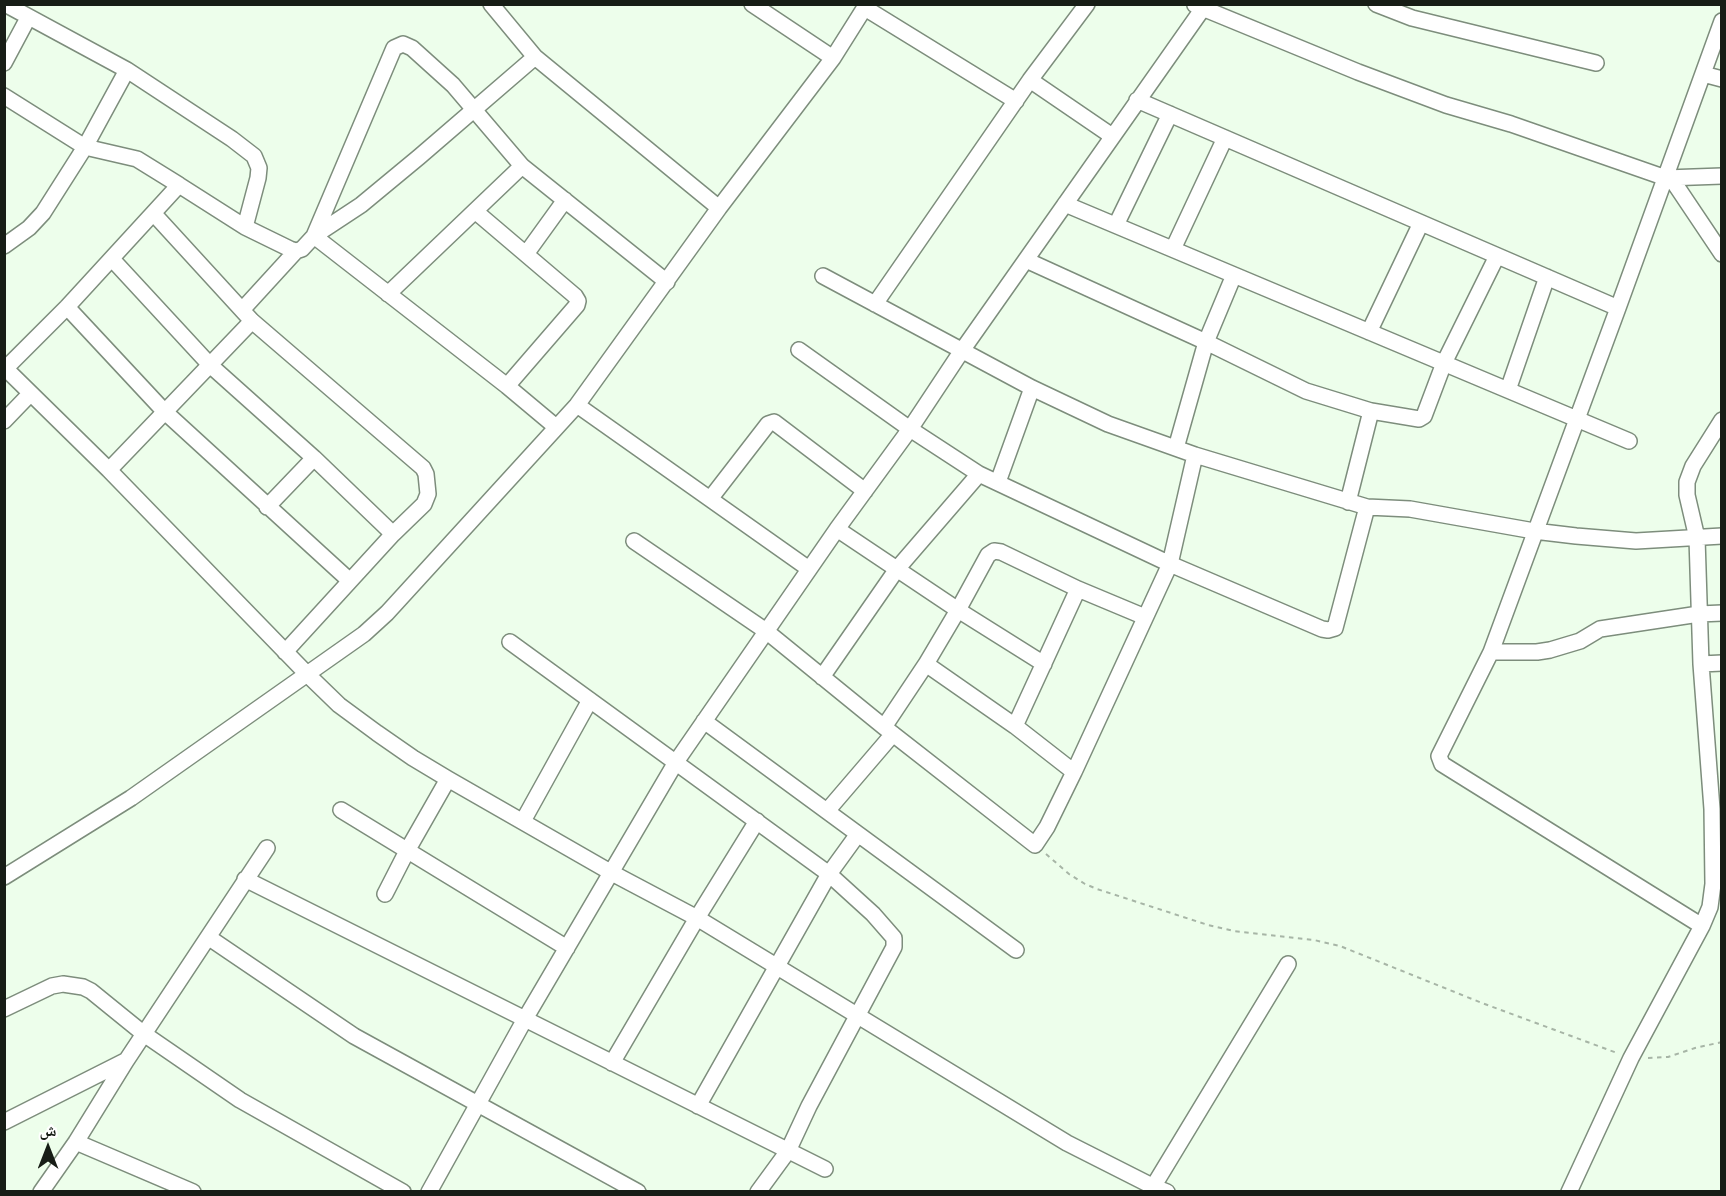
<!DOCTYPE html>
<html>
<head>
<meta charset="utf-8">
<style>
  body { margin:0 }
  #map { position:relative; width:1726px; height:1196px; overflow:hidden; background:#edfeeb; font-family:Mulish,"Noto Naskh Arabic",sans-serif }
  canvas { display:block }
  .frame { position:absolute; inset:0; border:6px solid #171d16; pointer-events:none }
  .north { position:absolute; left:18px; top:1118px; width:60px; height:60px; -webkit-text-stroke:4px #fff; paint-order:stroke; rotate:0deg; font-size:16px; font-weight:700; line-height:24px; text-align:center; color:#171d16 }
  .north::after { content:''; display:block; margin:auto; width:21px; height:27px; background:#171d16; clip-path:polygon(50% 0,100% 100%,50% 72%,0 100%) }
</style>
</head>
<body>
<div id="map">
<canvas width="1726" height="1196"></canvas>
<div class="frame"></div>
<div class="north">ش</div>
</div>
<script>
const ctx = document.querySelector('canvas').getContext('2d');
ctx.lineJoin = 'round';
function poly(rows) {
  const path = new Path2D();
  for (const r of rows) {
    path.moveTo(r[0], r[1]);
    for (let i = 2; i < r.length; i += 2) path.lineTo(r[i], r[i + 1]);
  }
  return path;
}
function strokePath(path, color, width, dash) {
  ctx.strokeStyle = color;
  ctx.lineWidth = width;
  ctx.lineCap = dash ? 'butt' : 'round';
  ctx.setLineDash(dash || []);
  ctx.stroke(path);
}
const minor = poly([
  [5,4,127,70,232,139,254,156,259,168,258,178,245,227],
  [491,4,535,57,719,208],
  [752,4,833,58],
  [1376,4,1412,18,1596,63],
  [1195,5,1358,72,1446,105,1511,124,1666,178,1722,176],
  [865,8,1016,101],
  [4,63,28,18],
  [1703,74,1722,79],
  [1030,80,1112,136],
  [4,96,85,147,137,159,179,185,67,307,6,368],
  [1137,100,1618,308],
  [1671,178,1722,254],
  [179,185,245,227,290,249,296,251,302,249,314,236,361,205,419,157,535,57],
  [1065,204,1629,441],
  [475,211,575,296,578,301,577,305,507,386],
  [154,214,252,321,423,468,426,474,428,494,424,504,393,534,285,652],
  [1116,225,1170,114],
  [314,236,394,48,403,44,412,48,453,85,522,166,667,282],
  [314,236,507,386,556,427],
  [4,246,29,228,43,213,85,147,127,70],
  [1173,249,1225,138],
  [526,254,565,200],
  [112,259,210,365,314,458,267,507],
  [1026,260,1206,342,1306,391,1371,411,1419,419,1424,416,1444,363,1497,256],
  [823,276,1032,388,1108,424,1195,455,1367,507,1410,509,1534,531,1576,536,1636,541,1722,536],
  [388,294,522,166],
  [875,304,1030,80,1087,4],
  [67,307,164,411,350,581],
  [242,310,296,251],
  [1369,332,1421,223],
  [799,350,910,429,979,474,1170,564,1322,629,1328,630,1335,628,1367,507],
  [4,367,109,470,307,674,339,705,377,733,413,758,448,779,612,873,697,918,1067,1143,1152,1186,1167,1192],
  [1508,390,1547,277],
  [577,405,710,499,768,424,774,422,865,491],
  [4,421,30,394],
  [1176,448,1206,342,1234,275],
  [314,458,393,534],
  [109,470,252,321],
  [998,482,1032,388],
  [710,499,809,569],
  [1348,502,1371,411],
  [837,529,958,610,1044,664],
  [634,541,766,631,884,727,1035,845,1047,827,1074,772,1170,564,1195,455],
  [510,642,829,874,873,914,894,938,894,947,809,1106,788,1151,758,1192],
  [1491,652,1537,652,1550,650,1580,641,1600,629,1699,614,1722,613],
  [1701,664,1722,663],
  [822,677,897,569,979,474],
  [704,721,1016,950],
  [1015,726,1078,589],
  [884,727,926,664],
  [1074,772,1015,726,926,664,958,610,988,555,994,551,1001,552,1078,589,1145,617],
  [341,810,567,948],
  [827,811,893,734],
  [523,821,590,700],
  [4,877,131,798,364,634,387,613,577,405,719,208,833,58,867,4],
  [245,879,825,1169],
  [385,894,407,851,448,779],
  [1702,926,1442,764,1439,756,1491,652,1618,308,1722,21],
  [208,937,354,1036,638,1192],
  [4,1009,52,986,63,984,83,987,91,991,144,1034,240,1100,403,1192],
  [612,1063,697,918,757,821],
  [698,1106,829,874,858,834],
  [4,1122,125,1061],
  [76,1142,193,1192],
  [41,1192,76,1142,126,1061,267,848],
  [429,1192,525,1019,676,762,837,529,910,429,961,352,1206,4],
  [1150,1192,1288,964],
  [1569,1192,1631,1058,1702,926,1710,907,1713,884,1712,809,1701,664,1697,538,1687,495,1687,482,1693,466,1722,420]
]);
strokePath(minor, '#7d8d7c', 18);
strokePath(poly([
  [1046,854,1069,874,1085,884,1097,889,1208,925,1234,931,1314,940,1340,946,1482,1003,1617,1053],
  [1648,1058,1668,1057,1695,1048,1722,1042]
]), '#a7b5a6', 2, [4.5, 4.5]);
strokePath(minor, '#fff', 15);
</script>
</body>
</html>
